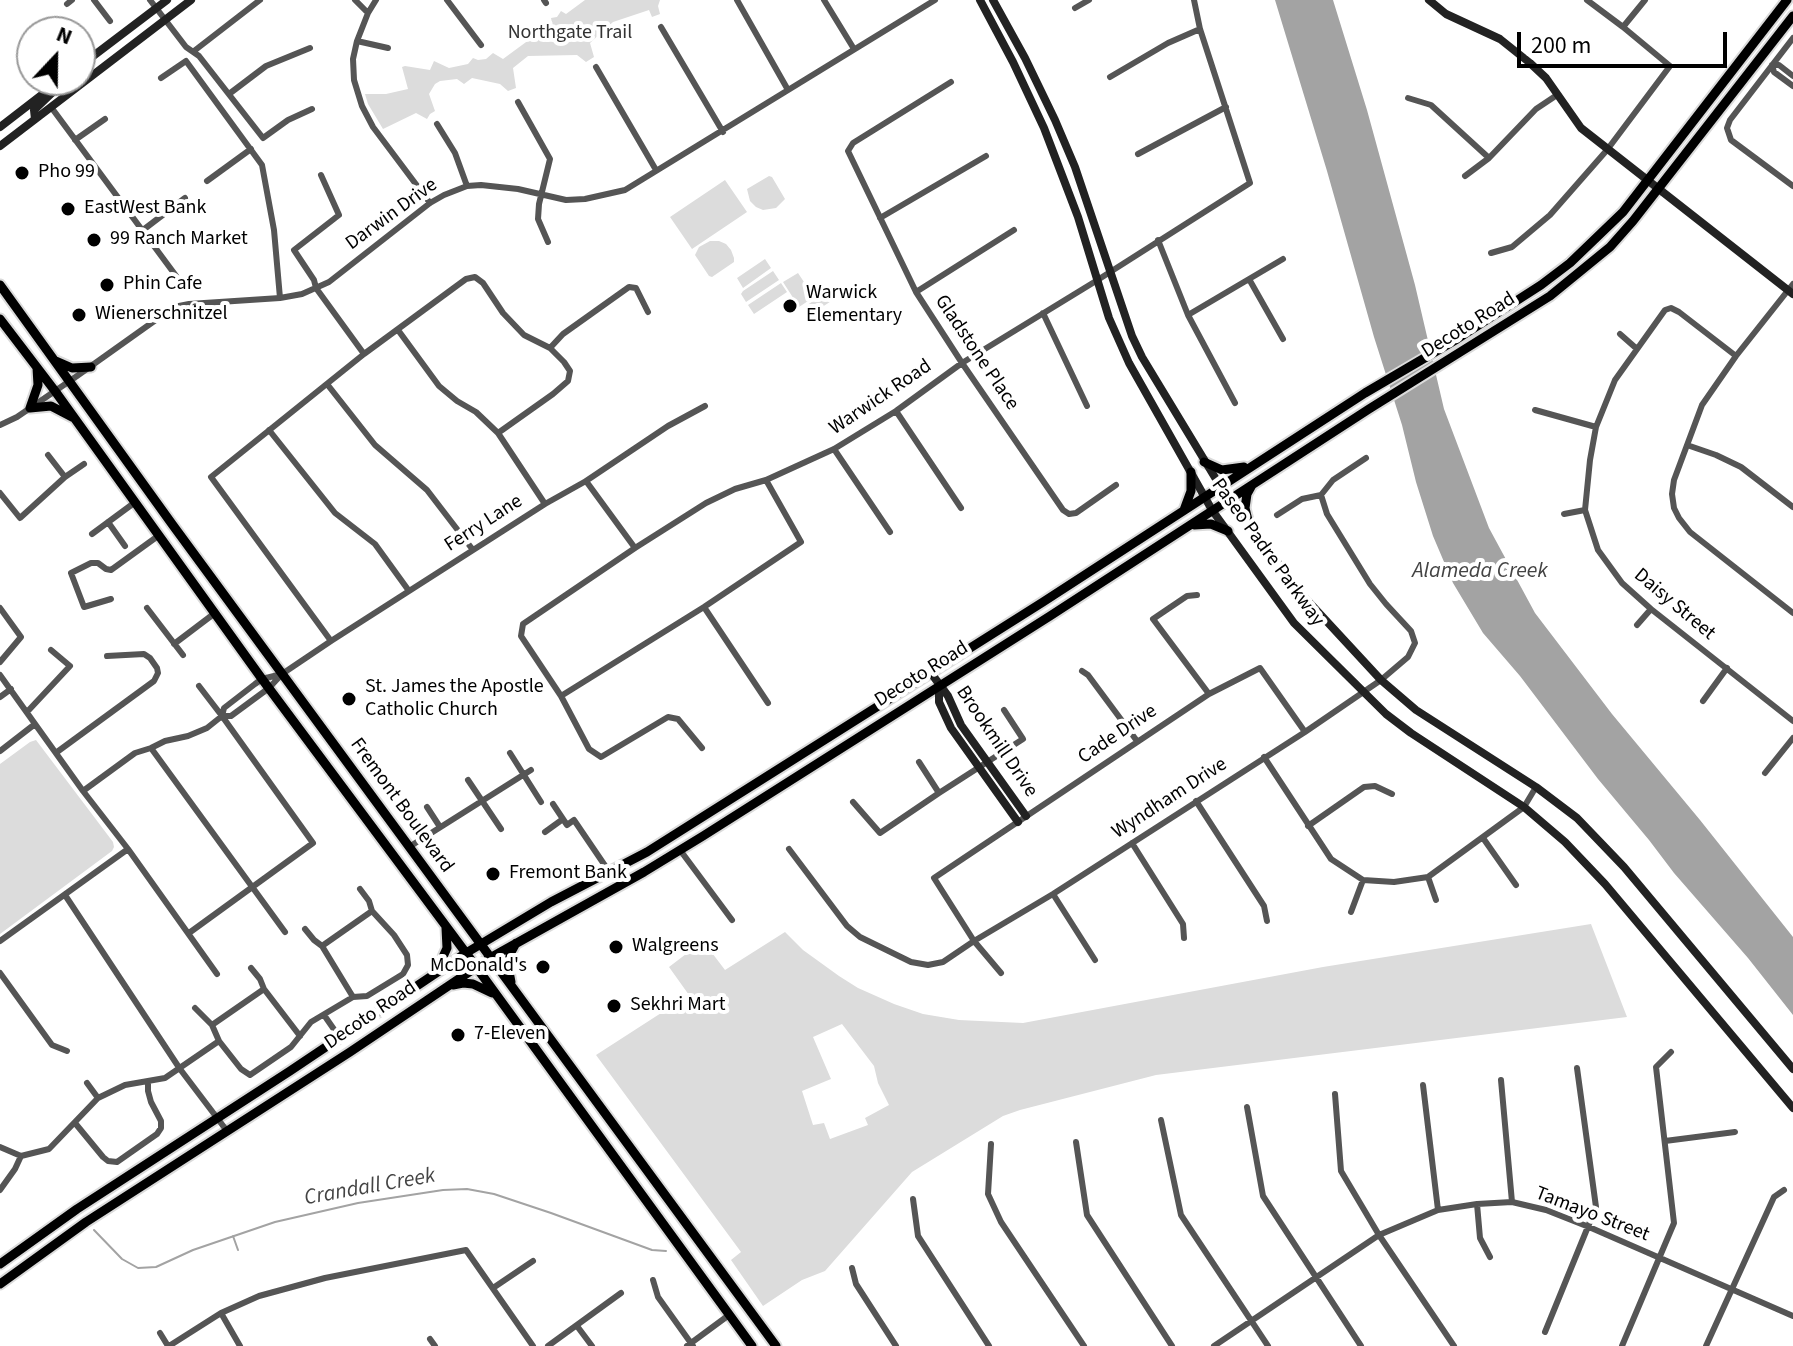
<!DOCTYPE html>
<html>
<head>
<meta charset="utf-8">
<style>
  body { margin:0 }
  #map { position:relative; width:1793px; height:1346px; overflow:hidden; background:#fff; font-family:"Source Sans 3",sans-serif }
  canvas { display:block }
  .north { position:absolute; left:16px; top:16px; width:80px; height:80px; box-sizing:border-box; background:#fff; border:2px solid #999; border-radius:50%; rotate:22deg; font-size:22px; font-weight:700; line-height:32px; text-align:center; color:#000 }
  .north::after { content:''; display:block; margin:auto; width:28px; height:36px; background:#000; clip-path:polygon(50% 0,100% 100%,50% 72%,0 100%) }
  .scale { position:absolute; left:1517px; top:32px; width:210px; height:36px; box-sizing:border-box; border:4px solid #000; border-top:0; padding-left:10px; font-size:24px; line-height:28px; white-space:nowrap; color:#000; -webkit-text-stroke:6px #fff; paint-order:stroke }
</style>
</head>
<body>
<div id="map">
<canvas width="1793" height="1346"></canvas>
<div class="north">N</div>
<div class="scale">200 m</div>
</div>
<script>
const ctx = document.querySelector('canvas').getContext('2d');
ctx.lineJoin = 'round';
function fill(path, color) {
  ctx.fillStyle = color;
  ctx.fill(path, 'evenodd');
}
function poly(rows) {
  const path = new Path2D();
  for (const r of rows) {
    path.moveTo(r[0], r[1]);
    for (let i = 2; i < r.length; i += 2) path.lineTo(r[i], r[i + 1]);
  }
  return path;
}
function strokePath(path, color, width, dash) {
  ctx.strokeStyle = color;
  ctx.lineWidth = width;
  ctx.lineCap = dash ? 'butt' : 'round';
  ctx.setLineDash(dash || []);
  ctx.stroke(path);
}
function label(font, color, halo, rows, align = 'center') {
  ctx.font = font + ' "Source Sans 3",sans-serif';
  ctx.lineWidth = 8;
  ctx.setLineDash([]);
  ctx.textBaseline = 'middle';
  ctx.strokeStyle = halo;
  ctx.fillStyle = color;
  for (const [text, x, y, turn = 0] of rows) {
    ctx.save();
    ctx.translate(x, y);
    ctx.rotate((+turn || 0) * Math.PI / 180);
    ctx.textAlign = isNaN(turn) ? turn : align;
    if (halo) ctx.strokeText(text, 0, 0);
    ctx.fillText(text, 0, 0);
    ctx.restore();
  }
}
fill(poly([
  [585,0,660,0,658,6,660,14,652,17,649,10,613,22,590,43,594,57,586,62,577,55,528,56,513,68,516,88,508,91,500,84,472,78,464,84,457,79,440,81,435,84,429,94,435,111,430,114,427,119,416,113,383,129,368,104,365,94,386,94,408,89,402,67,405,66,430,70,434,61,449,68,468,64,473,58,478,60,486,59,493,53,503,59,552,23,551,18,557,17,561,11,566,14],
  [769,176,772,177,785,199,776,208,763,210,756,207,750,201,747,189],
  [725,180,747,212,692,249,670,217],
  [710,241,719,241,726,244,731,250,734,258,734,262,712,277,709,276,695,255,699,247],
  [765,259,771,268,743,288,737,278],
  [773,271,779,280,746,302,741,294,743,291],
  [798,273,814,297,799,307,783,282],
  [781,283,787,292,754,314,748,305],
  [837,286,842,294,813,313,807,305],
  [36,740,113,842,114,847,112,851,0,934,0,764,30,742],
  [1591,924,1627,1017,1156,1075,1020,1110,1003,1116,912,1172,825,1271,802,1280,763,1306,731,1260,741,1252,596,1055,689,995,669,967,703,941,725,970,785,932,803,950,839,976,858,988,894,1004,923,1014,959,1020,1023,1023,1323,967],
  [842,1024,874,1066,878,1083,889,1105,865,1118,868,1125,830,1139,824,1123,813,1125,802,1091,831,1079,813,1037]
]), '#dcdcdc');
fill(poly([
  [1275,0,1333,0,1367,110,1415,285,1444,409,1489,528,1535,613,1612,714,1700,820,1793,937,1793,1015,1748,958,1674,873,1649,840,1598,779,1520,676,1483,633,1453,583,1433,536,1416,482,1402,425,1374,337,1327,171]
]), '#a3a3a3');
strokePath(poly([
  [94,1230,122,1259,138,1268,156,1267,193,1250,275,1222,358,1203,443,1190,467,1189,494,1194,551,1213,652,1250,666,1251],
  [233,1236,238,1250]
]), '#a3a3a3', 2);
const primary = poly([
  [0,285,172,524,776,1346],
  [0,319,55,391,262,679,466,953,752,1346],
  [56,361,72,368,91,367],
  [37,368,38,385,30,408,51,406,72,417],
  [1204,462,1222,470,1244,467],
  [1184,510,1191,491,1191,472],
  [1249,524,1245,508,1247,494,1252,485],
  [1194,525,1211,524,1228,531],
  [437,970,447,948,446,928],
  [511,982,508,966,511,952,516,943],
  [453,985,463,983,473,984,492,993],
  [0,1264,77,1209,290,1071,466,953,551,902,647,852,1043,602,1365,393,1457,339,1541,285,1570,263,1623,212,1787,0],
  [0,1284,86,1222,350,1052,490,958,644,872,703,836,1050,616,1369,409,1550,296,1610,247,1633,221,1793,16]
]);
strokePath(primary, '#dbdbdb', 13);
strokePath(poly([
  [94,0,110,21],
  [150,0,186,47,199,56,263,138,288,120,312,109],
  [355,0,368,13],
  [376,0,368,13,357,41,353,59,354,80,362,106,373,127,430,203],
  [447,0,481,45],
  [544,0,546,3],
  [737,0,788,90],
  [824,0,854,49],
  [67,4,72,0],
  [1075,8,1089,0],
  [661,27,723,132],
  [1623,27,1645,0],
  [1793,38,1730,120,1727,128,1731,140,1793,186],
  [357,41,388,48],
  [194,51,260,0],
  [1772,65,1774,72,1793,86],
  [1772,65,1779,65,1793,76],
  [596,67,656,170],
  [1110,77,1168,43,1200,29],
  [161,78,186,61,262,165,274,230,280,298],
  [951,82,853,143,848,151,916,292,962,363,1063,510,1069,514,1076,513,1116,485],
  [229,94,266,66,310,48],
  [1408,98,1431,105,1489,158],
  [518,102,550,159,539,204,538,219,548,242],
  [51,107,185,288],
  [437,124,455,153,467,186],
  [75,140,105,119],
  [1138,154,1226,107],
  [321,175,339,215,294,250,314,280,316,288,364,354],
  [1465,176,1489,158,1536,109,1557,95],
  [207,181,251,149],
  [880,218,986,156],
  [143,230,185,198],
  [1158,240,1188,315,1235,403],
  [1491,253,1512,247,1550,215,1607,150,1670,66,1623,27,1587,0],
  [1249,279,1283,339],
  [1793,284,1736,356,1702,405,1674,480,1672,494,1674,508,1679,518,1690,532,1793,613],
  [916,292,1014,230],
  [1043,313,1087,406],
  [1188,315,1283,259],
  [398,330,439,386,457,401,476,412,498,433,545,504],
  [1620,334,1637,349],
  [550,348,563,334,629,287,636,288,648,312],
  [1736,356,1679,312,1671,308,1665,310,1615,380,1596,427,1590,460,1585,510,1598,550,1622,583,1651,609,1793,721],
  [327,384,375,445,427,490,473,550],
  [1535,410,1596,427],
  [896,411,961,508],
  [0,425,17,417,77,376,174,307,189,304,280,298,302,294,329,282,430,203,444,195,467,186,481,185,518,189,566,200,585,199,625,190,935,0],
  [269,430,335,513,375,544,409,591],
  [1687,445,1716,455,1741,467,1793,507],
  [834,449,890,532],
  [48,455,65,477],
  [586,481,635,548],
  [0,493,20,518,65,477,84,464],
  [1564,514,1585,510],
  [1277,515,1302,499,1321,495,1333,480,1366,458],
  [108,522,125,546],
  [92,534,134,503],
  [1197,595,1187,596,1153,619,1209,694],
  [111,599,84,607,71,573,91,563,98,563,106,569,111,570,158,536],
  [704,607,768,703],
  [0,608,21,637,0,662],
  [147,608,183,655],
  [1637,625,1651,609],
  [331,641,211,477,364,354,466,279,475,277,483,283,503,313,524,335,550,348,564,362,570,371,568,381,553,394,498,433],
  [174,644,215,613],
  [1082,671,1088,675,1137,741],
  [0,675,83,791,128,849,217,974],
  [561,696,704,607,801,542,766,480],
  [0,697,11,689],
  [1703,701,1727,668],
  [27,712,70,666,51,650],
  [222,716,231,716,269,688,282,674,331,641,545,504,586,481,668,426,705,406],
  [151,748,285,932],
  [702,748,678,719,668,717,601,757,589,749,561,696,521,636,523,624,635,548,706,503,735,489,766,480,834,449,896,411,962,363,1096,281,1250,183,1200,29,1194,0],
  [0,751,35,724],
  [57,752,154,681,158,673,157,668,150,658,144,654,107,656],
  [510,753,541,802],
  [1264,757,1331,859,1363,880,1394,882,1428,877,1524,807,1536,787],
  [919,762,939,793],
  [1765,773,1793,738],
  [468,780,501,829],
  [83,791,135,753,151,748,165,741,188,736,207,728,222,716,224,708,255,684,262,679,282,674],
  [1196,801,1264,906,1267,921],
  [853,802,880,833,939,793,1023,739,1004,710],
  [553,804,567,825,574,820,610,873],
  [427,807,440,827],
  [1308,826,1364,787,1375,786,1392,794],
  [545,832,563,819],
  [1483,838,1516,885],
  [1132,843,1183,924,1184,938],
  [409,847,531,770],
  [789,849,847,926,860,937,911,962,928,965,943,962,974,941,1053,894,1305,732,1381,680,1408,657,1415,643,1411,631,1386,604,1370,584,1327,514,1321,495],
  [680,850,732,920],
  [1428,877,1436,900],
  [1053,894,1095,960],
  [65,895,180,1069,227,1131],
  [1351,912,1363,880],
  [305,929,314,940,322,946,353,997],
  [189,933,313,843,222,716,199,686],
  [0,941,128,849],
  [322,946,372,911],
  [251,968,260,979,264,989,300,1036],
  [0,973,52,1045,67,1051],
  [1001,973,974,941,934,878,1209,694,1260,668,1305,732],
  [195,1008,212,1025,219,1041],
  [324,1015,340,1038],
  [212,1025,264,989],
  [1501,1080,1512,1202],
  [87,1083,98,1098],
  [1423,1085,1438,1210],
  [1335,1094,1341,1171,1379,1235,1454,1346],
  [1247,1107,1263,1196,1361,1346],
  [1161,1120,1181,1215,1268,1346],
  [75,1123,103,1157,108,1161,117,1162,157,1134,161,1128,161,1121,151,1102,148,1091,148,1082],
  [1665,1141,1735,1132],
  [1076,1142,1087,1215,1172,1346],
  [991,1144,988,1194,1001,1222,1084,1346],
  [0,1147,21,1156],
  [21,1156,49,1149,98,1098,125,1085,165,1078,219,1041,241,1069,250,1075,291,1047,311,1022,353,997,367,996,403,974,408,965,407,955,394,935,372,911,369,901,360,889],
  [0,1190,15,1169,21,1156],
  [913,1199,918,1236,989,1346],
  [1477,1204,1480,1238,1490,1257],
  [852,1268,856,1284,896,1346],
  [653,1280,658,1297,693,1346],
  [493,1288,533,1261],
  [221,1313,240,1346],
  [577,1326,592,1346],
  [1545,1332,1596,1207,1577,1068],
  [160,1333,168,1346],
  [430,1339,435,1346],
  [169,1346,221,1313,259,1296,325,1278,466,1250,533,1346],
  [548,1346,621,1293],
  [687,1346,729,1315],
  [1214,1346,1379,1235,1438,1210,1477,1204,1512,1202,1546,1210,1589,1227,1793,1316],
  [1622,1346,1674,1223,1656,1067,1671,1052],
  [1706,1346,1774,1197,1784,1190]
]), '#555', 6);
strokePath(poly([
  [980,0,1013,62,1044,128,1078,217,1109,318,1129,363,1212,510,1294,623,1386,714,1411,733,1524,807,1565,842,1605,884,1793,1108],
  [993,0,1025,58,1055,120,1075,167,1132,336,1142,357,1228,499,1307,600,1381,680,1416,710,1536,787,1577,818,1624,867,1793,1069],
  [1429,0,1446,14,1500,39,1530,63,1546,78,1581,128,1793,294],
  [80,66,167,0],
  [35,119,34,110,58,87],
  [0,127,61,80],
  [0,146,191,0],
  [931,673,948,696,961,725,1026,816],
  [939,687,939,702,951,728,1018,822]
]), '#222', 8);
strokePath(primary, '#000', 9);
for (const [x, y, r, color] of [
  [22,173,8,"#000"],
  [68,209,8,"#000"],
  [94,240,8,"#000"],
  [107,285,8,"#000"],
  [790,306,8,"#000"],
  [79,315,8,"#000"],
  [349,699,8,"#000"],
  [493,874,8,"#000"],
  [616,947,8,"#000"],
  [543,967,8,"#000"],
  [614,1006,8,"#000"],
  [458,1035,8,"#000"]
]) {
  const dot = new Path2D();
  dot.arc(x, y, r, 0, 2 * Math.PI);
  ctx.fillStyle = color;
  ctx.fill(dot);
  strokePath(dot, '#fff', 3);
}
label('20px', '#333', '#fff', [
  ["Northgate Trail",570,34]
]);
label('20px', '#000', '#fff', [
  ["Pho 99",38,173],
  ["EastWest Bank",84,209],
  ["99 Ranch Market",110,240],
  ["Phin Cafe",123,285],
  ["Warwick",806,294],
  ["Elementary",806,317],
  ["Wienerschnitzel",95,315],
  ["St. James the Apostle",365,688],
  ["Catholic Church",365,711],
  ["Fremont Bank",509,874],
  ["Walgreens",632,947],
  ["McDonald's",527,967,"right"],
  ["Sekhri Mart",630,1006],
  ["7-Eleven",474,1035]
], 'left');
label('20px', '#000', '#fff', [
  ["Darwin Drive",392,215,-36],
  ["Decoto Road",1469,326,-32],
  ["Gladstone Place",976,353,56],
  ["Warwick Road",881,398,-34],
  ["Ferry Lane",484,524,-33],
  ["Paseo Padre Parkway",1267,553,54],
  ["Daisy Street",1674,605,40],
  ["Decoto Road",922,675,-32],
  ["Cade Drive",1118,735,-34],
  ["Brookmill Drive",996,742,56],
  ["Wyndham Drive",1170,799,-33],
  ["Fremont Boulevard",401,806,54],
  ["Decoto Road",371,1016,-34],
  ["Tamayo Street",1592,1215,21]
]);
label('italic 22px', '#444', '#fff', [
  ["Alameda Creek",1480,572],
  ["Crandall Creek",370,1188,-10]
]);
</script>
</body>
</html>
